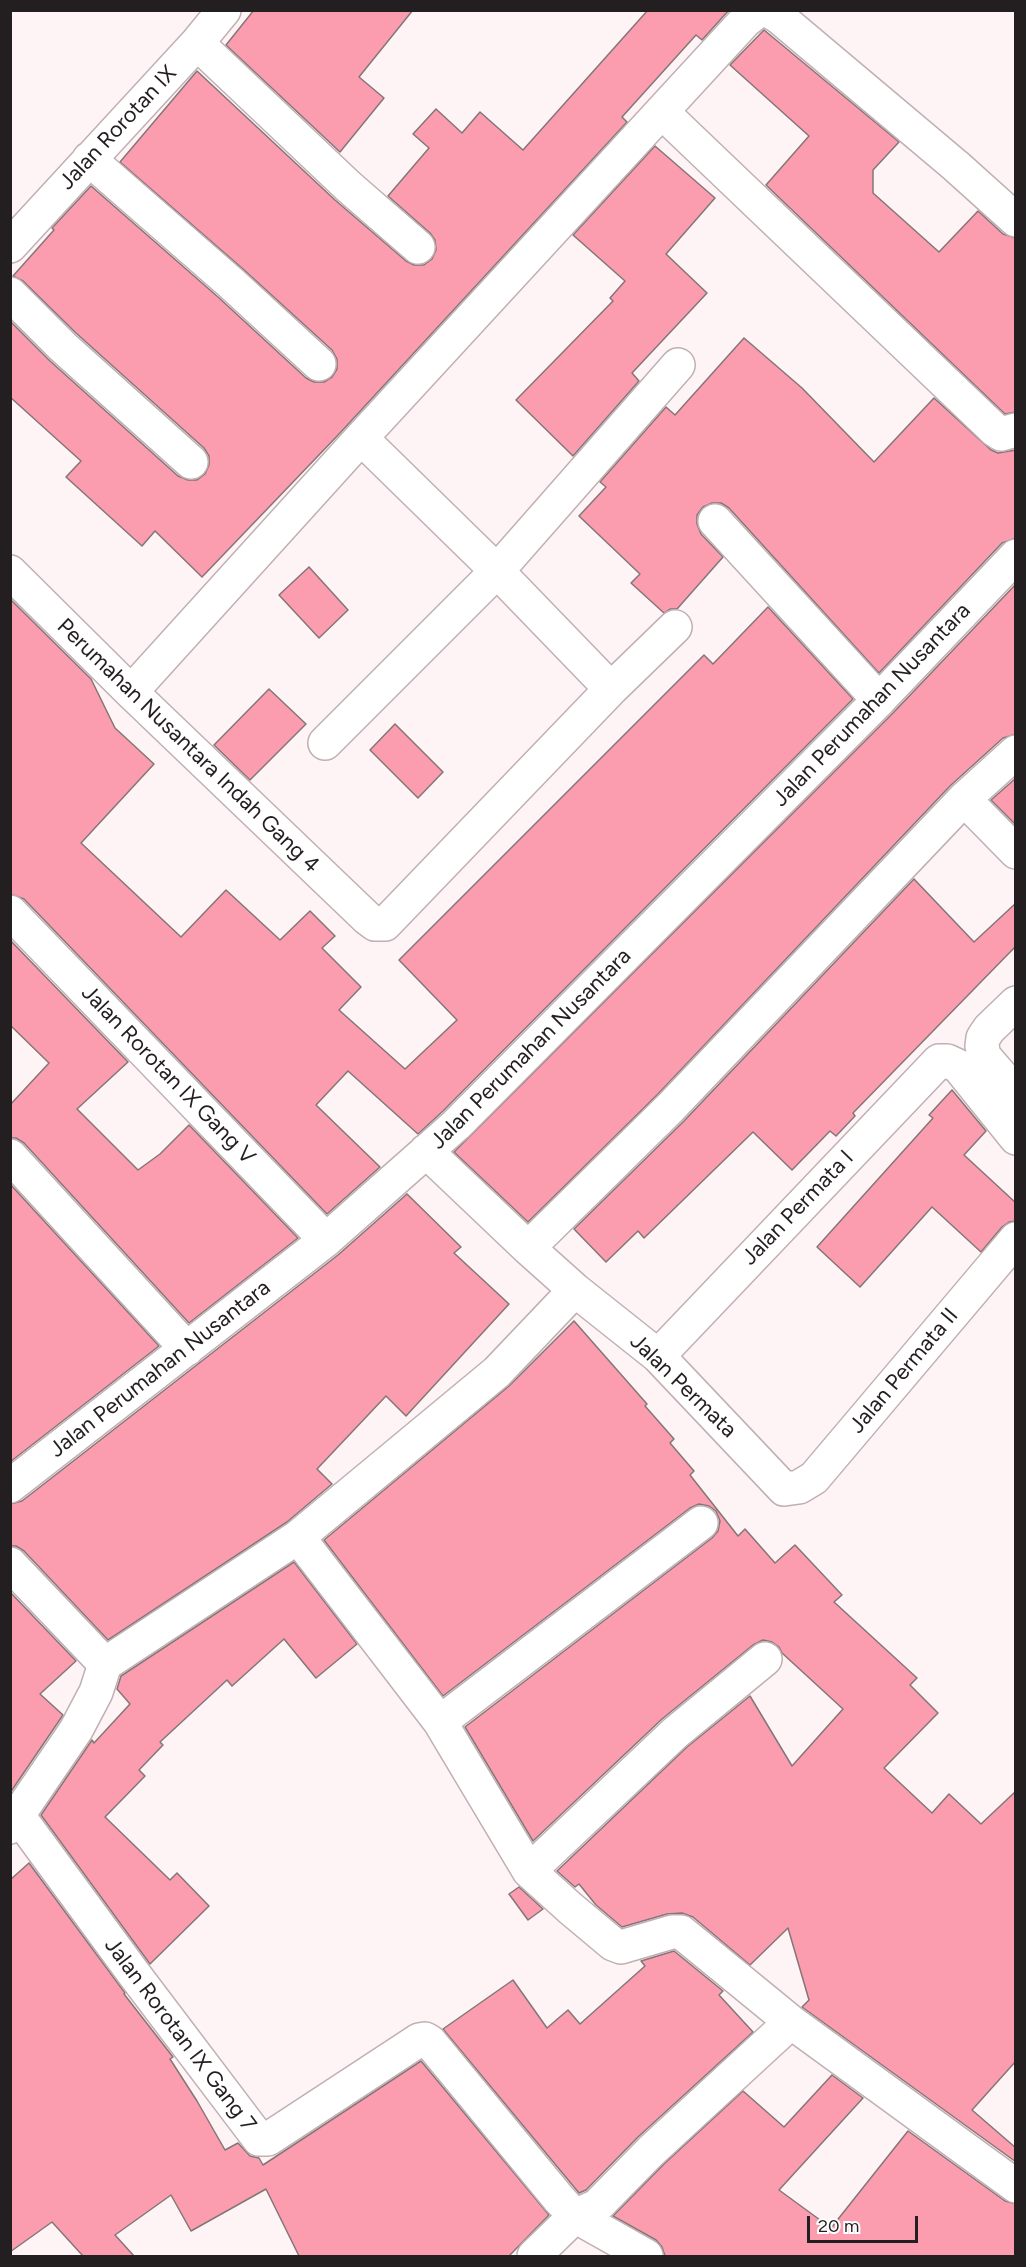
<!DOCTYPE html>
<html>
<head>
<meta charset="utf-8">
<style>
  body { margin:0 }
  #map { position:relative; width:1026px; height:2267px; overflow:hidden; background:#fef4f5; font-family:Figtree,sans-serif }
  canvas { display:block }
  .frame { position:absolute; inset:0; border:12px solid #231e1f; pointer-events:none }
  .scale { position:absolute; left:807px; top:2216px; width:111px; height:27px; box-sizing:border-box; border:3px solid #231e1f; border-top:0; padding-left:8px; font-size:18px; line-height:21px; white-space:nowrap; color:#231e1f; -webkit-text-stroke:4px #fff; paint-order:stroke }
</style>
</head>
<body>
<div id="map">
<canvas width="1026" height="2267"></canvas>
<div class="frame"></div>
<div class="scale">20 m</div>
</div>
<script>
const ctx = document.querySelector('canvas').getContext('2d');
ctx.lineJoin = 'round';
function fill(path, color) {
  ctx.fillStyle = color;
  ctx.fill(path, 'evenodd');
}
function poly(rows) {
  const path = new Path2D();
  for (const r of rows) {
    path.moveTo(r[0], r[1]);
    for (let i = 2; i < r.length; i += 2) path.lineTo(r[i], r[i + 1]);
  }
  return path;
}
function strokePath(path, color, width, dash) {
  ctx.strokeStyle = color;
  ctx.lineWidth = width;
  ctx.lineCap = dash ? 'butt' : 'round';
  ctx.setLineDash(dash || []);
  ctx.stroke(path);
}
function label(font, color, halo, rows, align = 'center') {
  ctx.font = font + ' Figtree,sans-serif';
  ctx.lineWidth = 6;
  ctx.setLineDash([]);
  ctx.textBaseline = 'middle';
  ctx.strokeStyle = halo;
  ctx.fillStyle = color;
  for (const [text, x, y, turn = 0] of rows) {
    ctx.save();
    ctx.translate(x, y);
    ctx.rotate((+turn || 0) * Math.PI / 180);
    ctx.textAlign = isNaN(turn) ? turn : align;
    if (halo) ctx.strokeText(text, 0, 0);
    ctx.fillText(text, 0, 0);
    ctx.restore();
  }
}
const building = poly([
  [254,10,413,10,359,77,384,98,340,152,226,45,254,10],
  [648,10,729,10,702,40,696,35,622,117,627,122,340,433,202,577,155,531,142,546,66,477,81,461,10,397,10,321,50,361,178,476,188,480,197,480,205,474,209,465,209,456,204,448,76,333,23,281,13,276,54,230,52,228,91,186,218,297,306,378,314,382,324,382,332,377,337,369,337,359,332,350,243,269,120,162,197,71,335,200,406,261,414,265,424,265,432,259,436,250,435,240,430,233,388,196,429,148,413,134,436,109,462,133,480,112,523,150,648,10],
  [764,30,899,142,873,170,873,193,939,252,978,211,1003,234,1016,238,1016,412,1005,414,766,185,809,136,730,65,764,30],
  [655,146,715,198,666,254,707,293,632,373,639,381,573,456,516,400,613,301,610,298,625,281,573,235,655,146],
  [744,338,802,388,874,462,934,398,991,450,998,453,1016,450,1016,538,1002,543,879,673,729,508,721,503,712,503,703,507,697,515,697,524,701,534,723,557,677,609,670,609,664,613,631,583,640,574,579,516,606,487,600,482,666,407,675,415,744,338],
  [309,567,348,610,319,638,279,595,309,567],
  [1016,584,1016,734,1003,738,950,786,657,1095,528,1222,454,1152,893,713,1016,584],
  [10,599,91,679,115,728,154,764,81,843,181,937,226,890,280,940,310,911,335,936,322,948,361,987,339,1010,405,1069,457,1020,399,960,704,655,713,664,768,607,853,699,443,1111,418,1134,348,1071,316,1105,380,1167,327,1214,24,899,10,894,10,599],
  [269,689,306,724,250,780,214,745,269,689],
  [395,724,443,772,418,798,370,750,395,724],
  [1016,778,1016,825,991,800,1016,778],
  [914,879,974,942,1016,903,1016,946,853,1113,855,1116,836,1136,830,1131,792,1170,753,1132,644,1238,638,1231,606,1262,574,1229,684,1121,914,879],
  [10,940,128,1062,77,1109,138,1170,160,1154,189,1125,298,1238,189,1323,24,1143,16,1138,10,1138,10,1105,49,1063,10,1025,10,940],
  [952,1090,986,1131,964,1155,1016,1203,1016,1221,1009,1222,1002,1227,981,1252,932,1207,860,1287,817,1247,933,1118,929,1115,952,1090],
  [10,1184,159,1346,10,1462,10,1184],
  [407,1194,461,1247,454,1253,509,1304,406,1416,386,1396,317,1469,332,1484,287,1522,108,1640,24,1551,16,1546,10,1546,10,1504,22,1501,338,1255,407,1194],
  [574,1321,647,1404,645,1406,674,1439,670,1443,694,1471,690,1475,738,1536,745,1529,775,1563,795,1545,842,1595,834,1602,917,1678,910,1685,938,1713,884,1768,932,1813,949,1794,981,1824,1016,1791,1016,2061,972,2110,1016,2148,1016,2162,802,2007,809,2000,788,1928,750,1965,693,1917,682,1913,667,1914,622,1927,596,1905,579,1884,575,1887,557,1871,687,1747,750,1696,792,1766,843,1709,782,1653,779,1647,772,1642,763,1640,753,1645,662,1719,533,1841,465,1727,712,1538,718,1531,720,1521,716,1511,709,1506,699,1504,690,1508,443,1696,324,1540,509,1386,574,1321],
  [294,1562,357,1644,316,1678,284,1639,232,1686,227,1680,160,1742,163,1745,139,1770,145,1776,105,1817,170,1880,177,1873,209,1906,150,1964,41,1815,92,1740,94,1743,130,1704,117,1689,121,1676,294,1562],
  [10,1592,76,1661,40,1694,63,1715,10,1793,10,1592],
  [29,1863,125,1993,124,1994,173,2057,170,2059,197,2101,225,2150,238,2143,250,2156,259,2158,263,2165,421,2061,549,2215,509,2256,299,2256,266,2189,191,2231,171,2195,115,2235,134,2256,83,2256,52,2222,10,2252,10,1880,29,1863],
  [519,1887,543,1909,528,1920,509,1894,519,1887],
  [674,1951,723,1991,719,1995,753,2032,638,2137,586,2190,579,2193,443,2029,513,1980,547,2028,568,2010,580,2024,645,1966,641,1961,674,1951],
  [832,2075,863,2098,779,2190,831,2228,908,2131,1005,2201,1016,2204,1016,2256,665,2256,662,2247,656,2240,613,2216,664,2164,743,2091,784,2127,832,2075]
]);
fill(building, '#fc9daf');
strokePath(building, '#847577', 1.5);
const minor = poly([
  [768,10,779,17,956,166,1016,220],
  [197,43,348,186,418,247],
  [662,112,995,430,1001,434,1016,430],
  [89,159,231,283,319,364],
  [10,246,197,43,224,10],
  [10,294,63,347,191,462],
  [715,521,879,700],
  [10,572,131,692,367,918,375,924,385,924,611,689,497,571,361,438],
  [611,689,675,627],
  [131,692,361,438,745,21,759,10],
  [325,743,497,571,678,365],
  [964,799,1016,852],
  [10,912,326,1240],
  [1016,1003,989,1029,983,1038,982,1046,984,1056,1016,1093],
  [426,1151,528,1248,575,1290,658,1356,784,1489,799,1487,814,1478,1016,1239],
  [10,1156,187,1349],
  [528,1248,670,1108,964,799,1016,752],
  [658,1356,939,1061,947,1061,958,1066,1016,1138],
  [10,1486,326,1240,456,1125,879,700,1016,556],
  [298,1537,440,1722,529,1871,570,1908,613,1944,621,1947,672,1932,681,1932,791,2022,1016,2186],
  [10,1564,105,1664,96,1692,76,1730,10,1827],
  [105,1664,298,1537,497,1372,575,1290],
  [440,1722,701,1523],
  [19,1817,134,1974,259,2139,268,2139,419,2040,425,2039,430,2042,559,2199,575,2216,597,2206,651,2151,791,2022],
  [529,1871,675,1733,765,1659],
  [534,2256,575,2216,646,2256]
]);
strokePath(minor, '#c0b0b3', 36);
strokePath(minor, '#fff', 33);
label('22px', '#231e1f', '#fff', [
  ["Jalan Rorotan IX",118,128,-47],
  ["Jalan Perumahan Nusantara",872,705,-46],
  ["Perumahan Nusantara Indah Gang 4",188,746,44],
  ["Jalan Perumahan Nusantara",531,1049,-45],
  ["Jalan Rorotan IX Gang V",168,1075,46],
  ["Jalan Permata I",798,1208,-46],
  ["Jalan Perumahan Nusantara",160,1369,-38],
  ["Jalan Permata II",904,1371,-50],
  ["Jalan Permata",683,1386,44],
  ["Jalan Rorotan IX Gang 7",180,2035,53]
]);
</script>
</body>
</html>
